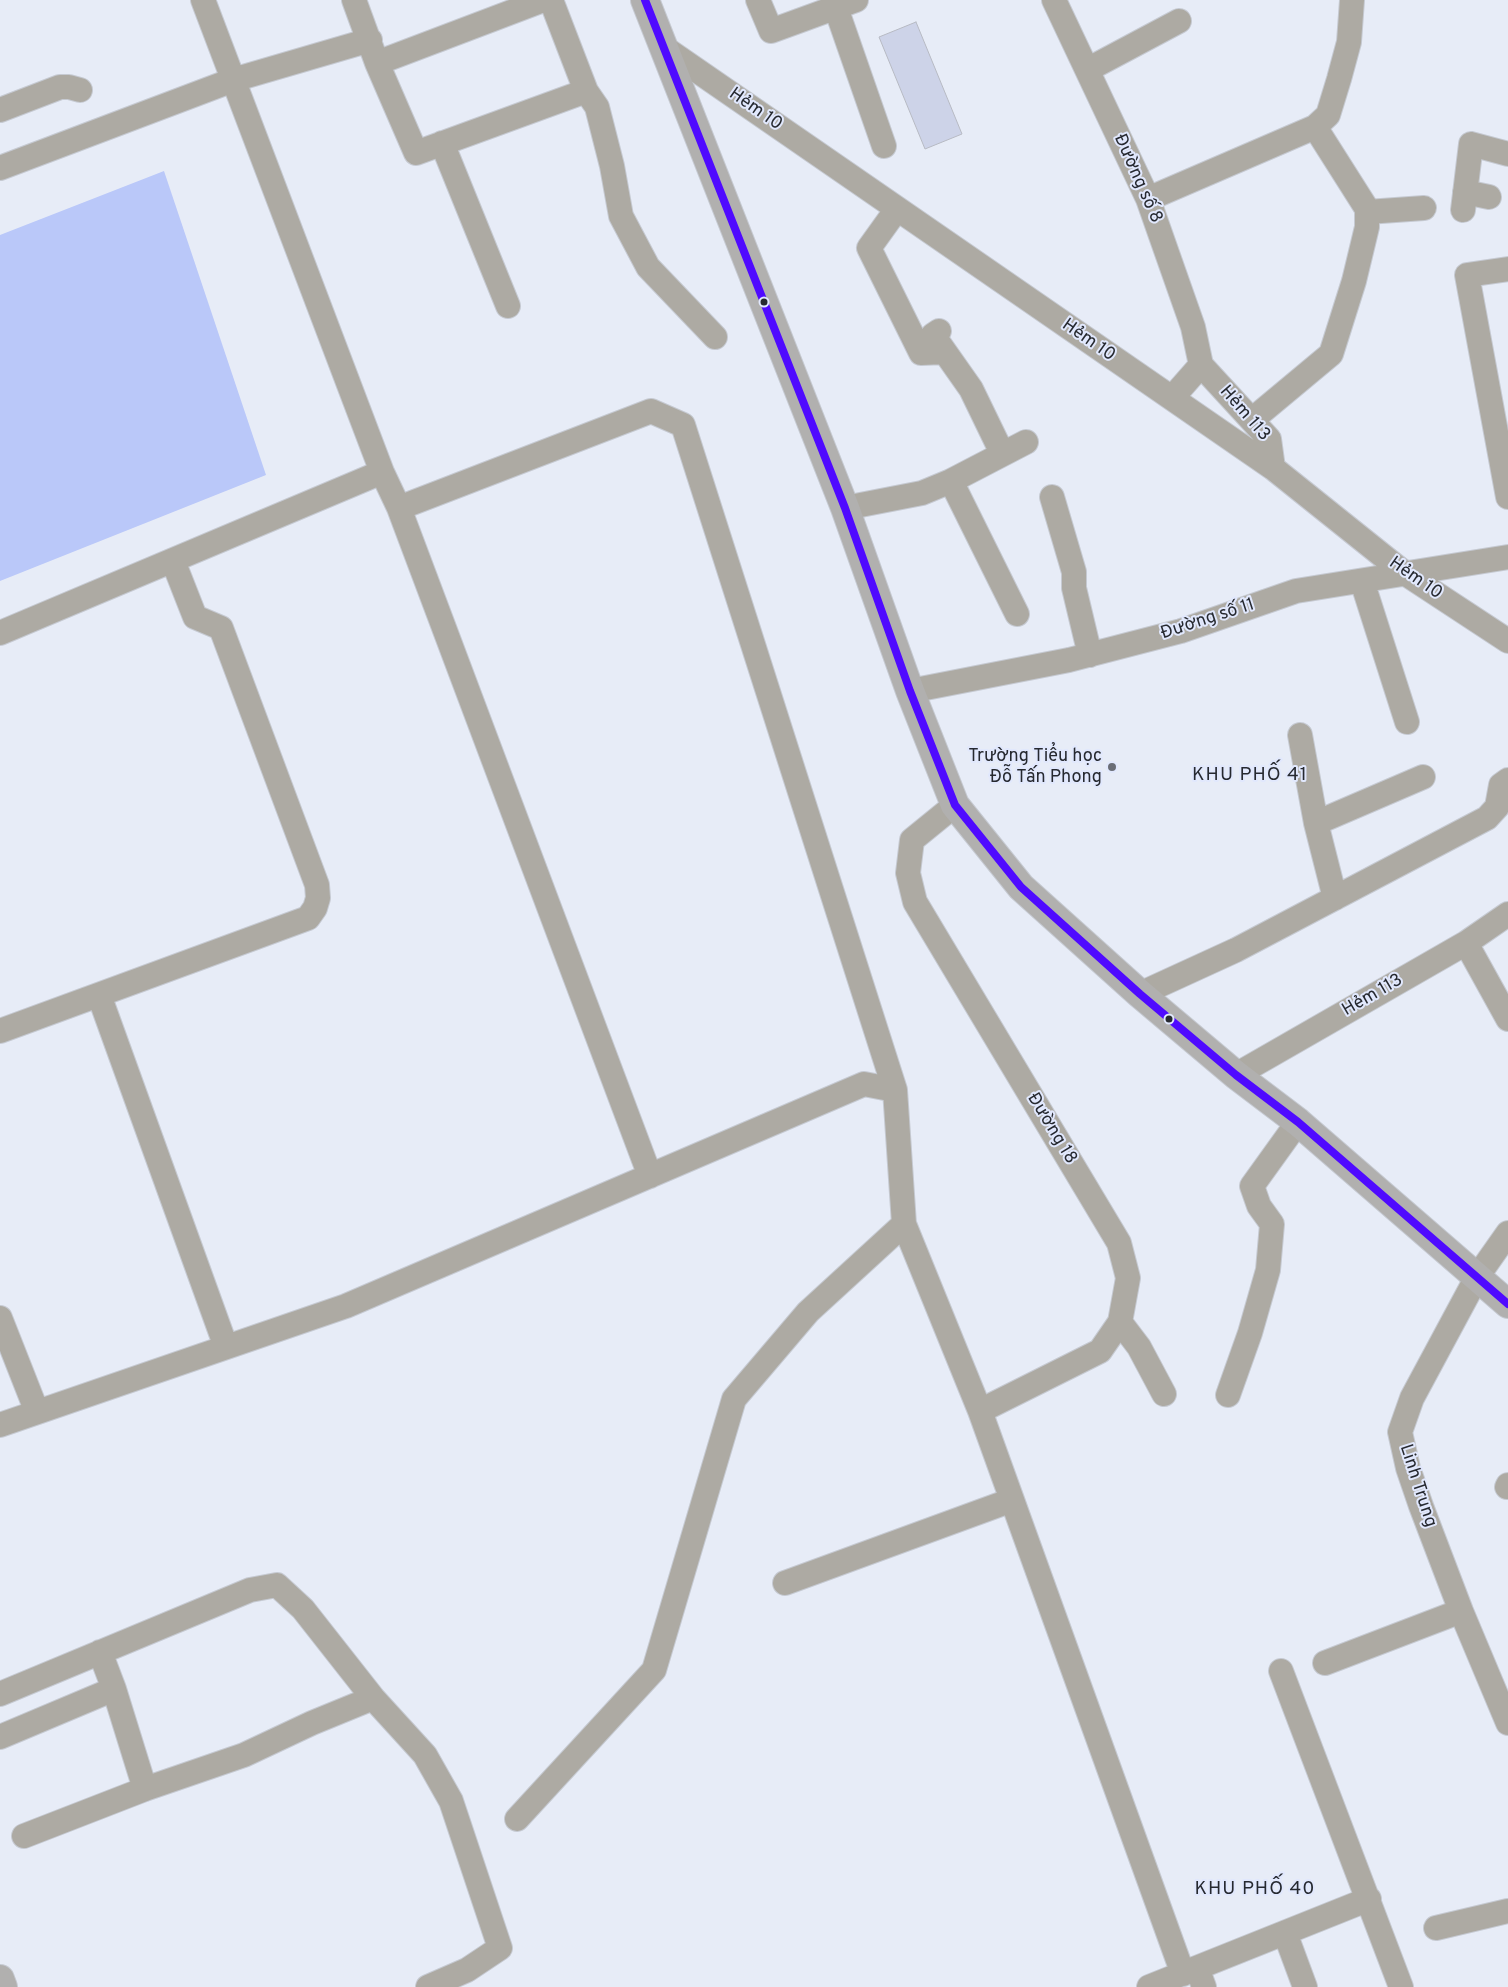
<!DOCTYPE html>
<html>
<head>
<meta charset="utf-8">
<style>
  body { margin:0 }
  canvas { display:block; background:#e7ecf7 }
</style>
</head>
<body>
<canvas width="1508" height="1987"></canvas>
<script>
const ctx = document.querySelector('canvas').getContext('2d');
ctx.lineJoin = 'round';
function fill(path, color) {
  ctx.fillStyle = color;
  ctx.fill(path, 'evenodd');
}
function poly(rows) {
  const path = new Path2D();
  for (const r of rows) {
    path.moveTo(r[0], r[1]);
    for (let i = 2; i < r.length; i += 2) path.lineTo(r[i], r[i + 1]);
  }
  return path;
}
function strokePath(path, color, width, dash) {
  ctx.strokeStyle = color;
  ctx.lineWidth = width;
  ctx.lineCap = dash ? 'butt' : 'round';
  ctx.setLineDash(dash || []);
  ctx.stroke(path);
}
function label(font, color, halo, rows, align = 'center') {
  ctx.font = font + ' Overpass,sans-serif';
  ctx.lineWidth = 4;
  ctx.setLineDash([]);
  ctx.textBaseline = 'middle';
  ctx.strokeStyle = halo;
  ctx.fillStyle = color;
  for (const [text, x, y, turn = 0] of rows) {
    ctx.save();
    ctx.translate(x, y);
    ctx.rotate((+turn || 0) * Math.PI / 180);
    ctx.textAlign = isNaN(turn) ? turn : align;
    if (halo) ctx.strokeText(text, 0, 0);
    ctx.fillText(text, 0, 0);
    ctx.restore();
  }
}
fill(poly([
  [164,171,266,475,0,581,0,235]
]), '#bac8f9');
const building = poly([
  [916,22,962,134,925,149,879,37,916,22]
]);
fill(building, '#cdd3e8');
strokePath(building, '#b7bac3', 1);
const minor = poly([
  [203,0,382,472,399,508,651,411,683,425,895,1090,904,1224,980,1411,1183,1974],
  [354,0,377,63,416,153,586,91],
  [551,0,586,91,597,107,612,166,621,216,648,267,715,337],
  [758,0,771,31,856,0],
  [1054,0,1148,199,1193,327,1201,365,1269,439,1273,468],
  [836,8,884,146],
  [663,47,1273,468,1403,572,1508,641],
  [377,63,543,0],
  [1087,70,1179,21],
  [0,110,60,87,69,87,80,90],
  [442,143,508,306],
  [0,168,233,80,370,40],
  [1465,192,1489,197],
  [1148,199,1315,127],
  [897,209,869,248,921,353,945,352],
  [1463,210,1471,144,1508,154],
  [1367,212,1424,208],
  [1508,269,1467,275,1508,497],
  [939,331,933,335,971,389,1002,453],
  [1172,398,1201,365],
  [1253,419,1331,354,1354,281,1367,227,1367,209,1315,127,1328,115,1339,79,1349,42,1352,0],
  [951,481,1017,614],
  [1052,497,1074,572,1074,588,1090,655],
  [399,508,650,1176],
  [845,508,922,493,951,481,1026,442],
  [1362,581,1407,722],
  [0,633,382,472],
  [910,691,1069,660,1181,631,1296,591,1508,557],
  [1300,735,1316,823,1335,898],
  [955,805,912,840,908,873,915,902,1119,1243,1128,1278,1120,1322,1100,1351,980,1411],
  [1316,823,1423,777],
  [1466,943,1508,1019],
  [1140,994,1236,950,1487,818,1497,807,1501,785,1508,780],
  [99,995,226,1347],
  [0,1031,308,918,315,908,318,898,317,885,221,628,195,617,173,561],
  [1236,1075,1466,943,1508,914],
  [1508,1233,1477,1277,1412,1398,1400,1432,1408,1468,1421,1506,1461,1611,1508,1723],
  [0,1318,37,1412],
  [1120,1322,1139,1347,1164,1394],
  [1228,1395,1250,1333,1268,1270,1272,1224,1259,1206,1252,1186,1298,1122],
  [0,1425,346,1306,864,1084,895,1090],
  [1507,1487,1508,1485],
  [785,1583,1012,1500],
  [1325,1663,1461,1611],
  [1281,1671,1401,1987],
  [114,1689,145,1789,244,1755,312,1723,373,1698],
  [0,1694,250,1590,277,1585,303,1609,373,1698,425,1755,451,1801,500,1948,467,1970,428,1987],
  [0,1737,114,1689,100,1652],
  [517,1819,654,1670,734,1399,808,1312,904,1224],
  [24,1836,145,1789],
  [1436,1928,1508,1911],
  [1285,1933,1305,1987],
  [1197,1968,1204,1987],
  [1149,1987,1369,1899]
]);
const major = poly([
  [645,0,845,508,910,691,955,805,1021,887,1140,994,1236,1075,1298,1122,1508,1304],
  [0,1979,3,1987]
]);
strokePath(minor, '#c6cad2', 26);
strokePath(major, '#c6cad2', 30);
strokePath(minor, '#adaaa3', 24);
strokePath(major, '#b1b0af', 28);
strokePath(poly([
  [645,0,845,508,910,691,955,805,1021,887,1140,994,1236,1075,1298,1122,1508,1304]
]), '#4f0aff', 8);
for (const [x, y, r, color] of [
  [764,302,4.5,"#262930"],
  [1112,767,5,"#6a6d76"],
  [1169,1019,4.5,"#262930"]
]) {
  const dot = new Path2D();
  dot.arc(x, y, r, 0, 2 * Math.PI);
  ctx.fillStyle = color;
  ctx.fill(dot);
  strokePath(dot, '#e1e8fd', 2);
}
label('18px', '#262930', '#e1e8fd', [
  ["Hẻm 10",755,110,35],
  ["Đường số 8",1137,179,66],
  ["Hẻm 10",1088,341,35],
  ["Hẻm 113",1244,414,49],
  ["Hẻm 10",1415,579,35],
  ["Đường số 11",1208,620,-18],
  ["Hẻm 113",1373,996,-30],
  ["Đường 18",1051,1129,59],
  ["Linh Trung",1417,1486,72]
]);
label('18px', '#262930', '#e1e8fd', [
  ["Trường Tiểu học",1102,757],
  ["Đỗ Tấn Phong",1102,778]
], 'right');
ctx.letterSpacing = '1px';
label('19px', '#262930', '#e1e8fd', [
  ["KHU PHỐ 41",1250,776],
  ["KHU PHỐ 40",1255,1890]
]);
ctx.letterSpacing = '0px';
</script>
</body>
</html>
